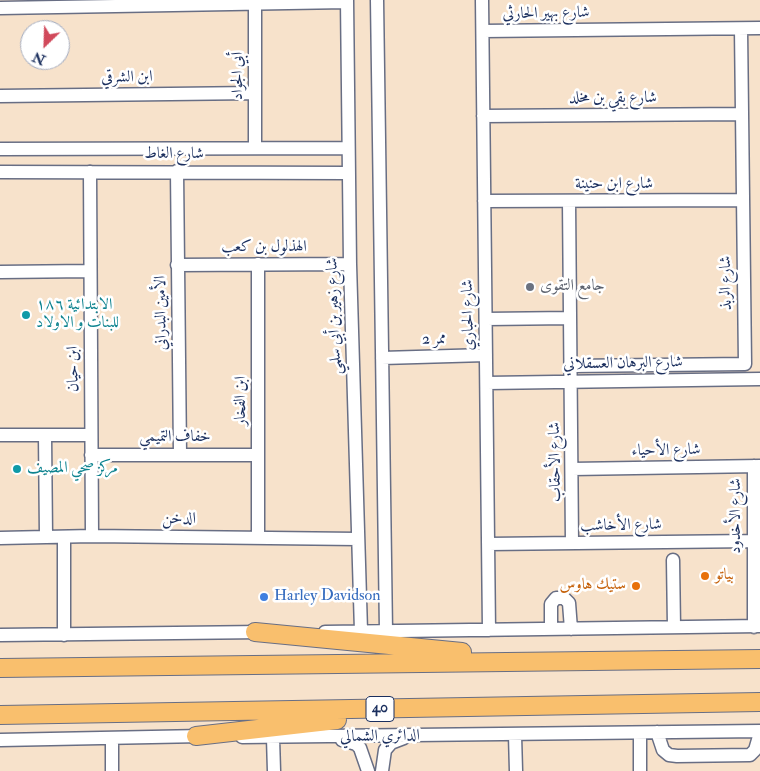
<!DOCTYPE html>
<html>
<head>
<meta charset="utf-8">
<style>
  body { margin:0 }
  #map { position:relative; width:760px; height:771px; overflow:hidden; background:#f7e2cb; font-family:"IM FELL Double Pica",serif }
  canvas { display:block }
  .north { position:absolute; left:20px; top:20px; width:50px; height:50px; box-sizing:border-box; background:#fff; border:1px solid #a4acbf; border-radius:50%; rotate:204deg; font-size:14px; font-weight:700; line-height:20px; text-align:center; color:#1b2f5e }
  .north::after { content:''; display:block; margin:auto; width:18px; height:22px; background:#d1495b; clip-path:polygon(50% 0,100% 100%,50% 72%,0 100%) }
</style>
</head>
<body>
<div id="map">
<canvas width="760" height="771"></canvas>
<div class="north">N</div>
</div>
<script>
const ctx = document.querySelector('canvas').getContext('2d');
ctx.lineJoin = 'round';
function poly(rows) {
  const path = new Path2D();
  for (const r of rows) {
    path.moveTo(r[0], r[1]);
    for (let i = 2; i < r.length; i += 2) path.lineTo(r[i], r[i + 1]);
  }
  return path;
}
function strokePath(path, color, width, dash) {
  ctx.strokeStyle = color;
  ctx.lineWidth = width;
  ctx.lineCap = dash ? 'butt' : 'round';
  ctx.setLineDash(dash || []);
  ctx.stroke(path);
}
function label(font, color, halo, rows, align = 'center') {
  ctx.font = font + ' "IM FELL Double Pica",Amiri,serif';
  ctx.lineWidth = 5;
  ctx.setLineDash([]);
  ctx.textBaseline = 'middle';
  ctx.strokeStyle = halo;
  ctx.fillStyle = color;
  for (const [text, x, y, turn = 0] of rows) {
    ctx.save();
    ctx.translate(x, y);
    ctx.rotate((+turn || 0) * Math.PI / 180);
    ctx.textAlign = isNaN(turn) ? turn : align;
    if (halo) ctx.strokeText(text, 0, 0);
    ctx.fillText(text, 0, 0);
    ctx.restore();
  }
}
const minor = poly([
  [347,0,350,264,361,631],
  [377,0,386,631],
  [482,0,489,630],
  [0,8,346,2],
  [483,31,760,28],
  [0,96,255,93],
  [483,116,742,114],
  [255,148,255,4],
  [0,149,348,148],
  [177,171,180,454],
  [0,172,348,173],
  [90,172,92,536],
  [484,201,743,200],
  [569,201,572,543],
  [258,264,258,537],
  [177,265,350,264],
  [0,272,89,271],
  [486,319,570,318],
  [382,358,486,355],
  [571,366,745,364,741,29],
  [487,383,760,379],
  [0,435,91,435],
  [45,435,46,537],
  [91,455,258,455],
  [754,466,754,627],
  [572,469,760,466],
  [64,537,64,635],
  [0,538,92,536,358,539],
  [488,544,753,541],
  [673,560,674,627],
  [551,629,551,604,556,598,564,598,569,603,571,629],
  [325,632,760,626],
  [0,635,263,632],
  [657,732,663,750,669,755,677,756,750,755,755,750,760,733],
  [640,733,640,771],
  [515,735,516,771],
  [242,737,760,731],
  [112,738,112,771],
  [273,738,274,771],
  [0,740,202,736],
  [342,740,356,744,360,748,368,771],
  [382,771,385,750,391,743,404,738]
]);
const highway = poly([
  [255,632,462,652],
  [0,668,760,659],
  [0,715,760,702],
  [196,736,337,720]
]);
strokePath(minor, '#686e84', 15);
strokePath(highway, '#686e84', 20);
strokePath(minor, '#fff', 12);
strokePath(highway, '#f9bf6d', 18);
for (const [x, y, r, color] of [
  [530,287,5,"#6b7280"],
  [26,315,5,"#0f9aa8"],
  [17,469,5,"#0f9aa8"],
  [705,576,5,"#e8710a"],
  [636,586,5,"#e8710a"],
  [264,597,5,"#3f7fe0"]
]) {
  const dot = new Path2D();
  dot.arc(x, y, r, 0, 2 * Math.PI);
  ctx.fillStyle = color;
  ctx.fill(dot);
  strokePath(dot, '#fff', 2);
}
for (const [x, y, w] of [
  [380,709,28]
]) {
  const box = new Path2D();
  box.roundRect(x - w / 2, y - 12.5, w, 25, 4);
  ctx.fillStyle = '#fff';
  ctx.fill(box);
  strokePath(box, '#1b2f5e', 1);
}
label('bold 15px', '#1b2f5e', null, [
  ["40",380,709]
]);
label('16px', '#1b2f5e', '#fff', [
  ["شارع بهير الحارثي",546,14,-1],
  ["أبي الجواد",239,76,-90],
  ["ابن الشرقي",127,78,-1],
  ["شارع بقي بن مخلد",613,99],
  ["شارع الغاط",174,155],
  ["شارع ابن حنينة",614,185],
  ["الهذلول بن كعب",264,248],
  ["شارع الربذ",727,283,-91],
  ["الأمين البدراني",162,313,-91],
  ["شارع الحباري",469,315,-91],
  ["شارع زهير بن أبي سلمي",335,316,-92],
  ["ممر 2",434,340,-1],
  ["شارع البرهان العسقلاني",623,364,-1],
  ["ابن حيان",74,369,-91],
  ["ابن الفخار",242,401,-90],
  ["خفاف التميمي",175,438],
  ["شارع الأحياء",666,451,-1],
  ["شارع الأحقاب",556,462,-91],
  ["شارع الأخدود",737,516,-90],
  ["الدخن",179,520],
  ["شارع الأخاشب",621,526,-1],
  ["الدائري الشمالي",380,737,-1]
]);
label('16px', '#5b616d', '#fff', [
  ["جامع التقوى",540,287]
], 'left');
label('16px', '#0d838f', '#fff', [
  ["الابتدائية ١٨٦",36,306],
  ["للبنات و الاولاد",36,324],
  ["مركز صحي المصيف",27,469]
], 'left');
label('16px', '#c56008', '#fff', [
  ["بياتو",715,576],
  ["ستيك هاوس",626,586,"right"]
], 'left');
label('16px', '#366cbe', '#fff', [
  ["Harley Davidson",274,597]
], 'left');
</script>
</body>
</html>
